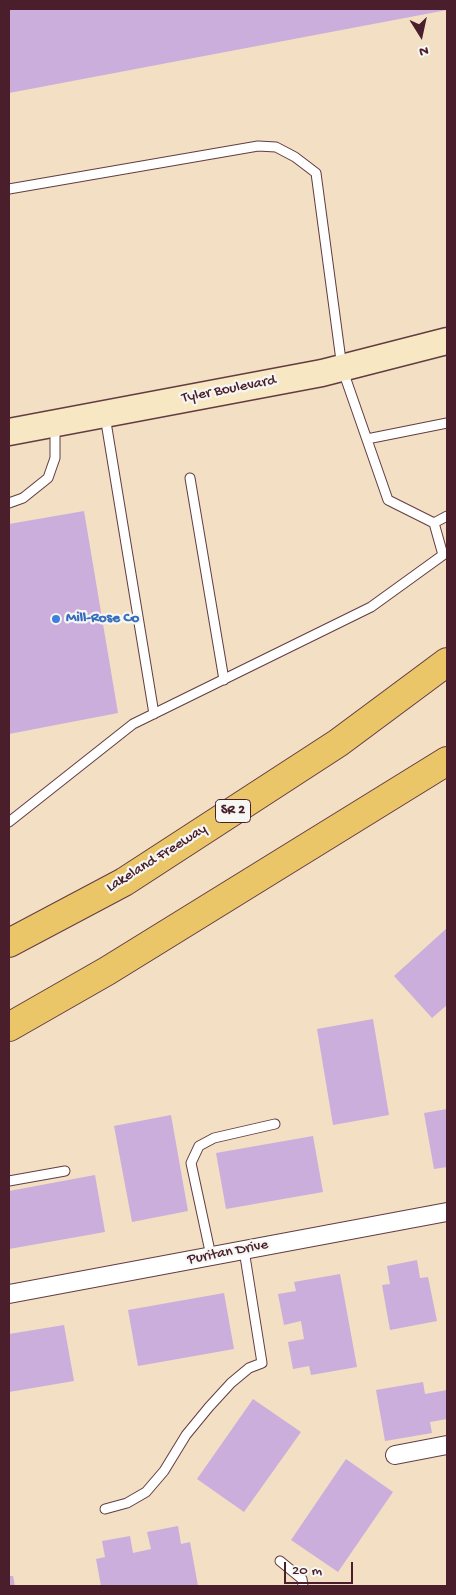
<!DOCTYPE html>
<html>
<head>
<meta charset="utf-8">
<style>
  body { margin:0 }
  #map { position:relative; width:456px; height:1595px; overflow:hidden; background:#f2dfc4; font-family:"Gochi Hand",sans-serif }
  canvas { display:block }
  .frame { position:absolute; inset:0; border:10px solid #4a1f2b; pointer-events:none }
  .north { position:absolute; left:396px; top:10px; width:50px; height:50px; -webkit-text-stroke:4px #f6f6f2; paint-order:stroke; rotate:170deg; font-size:14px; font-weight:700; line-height:20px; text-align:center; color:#4a1f2b }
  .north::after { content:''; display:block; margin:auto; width:18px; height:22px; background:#4a1f2b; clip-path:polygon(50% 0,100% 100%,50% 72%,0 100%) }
  .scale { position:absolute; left:284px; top:1562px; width:69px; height:22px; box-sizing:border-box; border:2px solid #4a1f2b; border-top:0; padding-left:6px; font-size:15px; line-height:18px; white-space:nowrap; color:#4a1f2b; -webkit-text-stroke:4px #f6f6f2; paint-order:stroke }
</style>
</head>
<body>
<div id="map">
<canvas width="456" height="1595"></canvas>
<div class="frame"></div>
<div class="north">N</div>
<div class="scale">20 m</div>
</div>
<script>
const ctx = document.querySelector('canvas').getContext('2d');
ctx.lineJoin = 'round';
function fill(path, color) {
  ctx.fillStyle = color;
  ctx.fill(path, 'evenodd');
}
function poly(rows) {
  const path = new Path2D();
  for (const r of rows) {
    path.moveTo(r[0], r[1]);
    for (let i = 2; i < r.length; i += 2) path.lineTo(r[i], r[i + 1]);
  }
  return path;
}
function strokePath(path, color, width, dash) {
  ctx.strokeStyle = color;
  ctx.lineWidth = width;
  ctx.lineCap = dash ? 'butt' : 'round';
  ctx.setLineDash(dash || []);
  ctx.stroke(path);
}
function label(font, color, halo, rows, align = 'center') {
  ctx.font = font + ' "Gochi Hand",sans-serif';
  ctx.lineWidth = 4.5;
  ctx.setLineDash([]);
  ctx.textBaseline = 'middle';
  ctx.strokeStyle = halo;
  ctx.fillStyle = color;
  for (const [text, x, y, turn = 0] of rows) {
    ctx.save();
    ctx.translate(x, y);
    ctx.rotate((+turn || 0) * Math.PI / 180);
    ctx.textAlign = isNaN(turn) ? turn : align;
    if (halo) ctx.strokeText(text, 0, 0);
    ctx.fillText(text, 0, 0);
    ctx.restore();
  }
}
fill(poly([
  [9,9,447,9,447,10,9,93],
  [84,511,118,713,9,734,9,524],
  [447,928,447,1005,432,1018,394,976],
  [373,1019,389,1115,333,1125,317,1029],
  [447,1109,447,1167,434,1169,424,1113],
  [171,1115,188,1211,132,1222,114,1126],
  [313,1136,323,1192,226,1209,216,1153],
  [95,1175,105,1232,9,1249,9,1191],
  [417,1260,420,1278,428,1277,437,1321,390,1330,382,1285,390,1284,387,1266],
  [340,1274,357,1367,311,1375,309,1366,293,1369,288,1342,304,1339,301,1321,284,1325,278,1294,296,1291,294,1282],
  [224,1293,234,1349,138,1366,128,1310],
  [64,1325,74,1381,9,1392,9,1334],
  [423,1382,425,1394,447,1390,447,1419,430,1422,432,1433,385,1441,376,1390],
  [253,1399,301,1432,244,1512,197,1479],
  [346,1459,393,1492,338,1572,291,1540],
  [178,1526,181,1544,190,1542,198,1586,101,1586,96,1559,105,1557,102,1541,130,1536,133,1553,151,1549,147,1532],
  [9,1576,13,1576,15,1586,9,1586]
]), '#ccaedc');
const lane = poly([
  [9,189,258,146,276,147,295,157,316,173,342,368,388,500,434,523,447,516],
  [105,416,154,714],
  [367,439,447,423],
  [190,478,224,680],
  [9,503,23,498,48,478,55,458,55,426],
  [9,822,133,724,371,607,443,555,434,523],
  [9,1181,65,1171],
  [211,1256,191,1163,199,1146,214,1138,275,1124],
  [105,1509,127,1503,146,1492,164,1471,186,1435,209,1407,231,1383,249,1368,262,1363,244,1250],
  [280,1561,302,1579,303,1586]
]);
const street = poly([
  [9,1294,447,1212],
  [395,1455,447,1445]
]);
const secondary = poly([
  [9,432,322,373,447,341]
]);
const highway = poly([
  [9,943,124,882,338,743,447,662],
  [9,1027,107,971,447,761]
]);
strokePath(lane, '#633c42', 11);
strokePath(street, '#633c42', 20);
strokePath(secondary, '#633c42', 29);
strokePath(highway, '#633c42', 30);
strokePath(lane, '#fff', 9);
strokePath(street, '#fff', 18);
strokePath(secondary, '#f7e8c3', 26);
strokePath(highway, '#ebc669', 28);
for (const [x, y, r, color] of [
  [56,619,5,"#3f7fe0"]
]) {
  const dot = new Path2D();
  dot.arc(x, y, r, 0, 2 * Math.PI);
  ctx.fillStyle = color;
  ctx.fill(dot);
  strokePath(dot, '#f6f6f2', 2);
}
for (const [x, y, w] of [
  [233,811,35]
]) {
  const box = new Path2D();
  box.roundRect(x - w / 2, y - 11.5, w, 23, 4);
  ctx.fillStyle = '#f6f6f2';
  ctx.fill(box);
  strokePath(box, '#4a1f2b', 1);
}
label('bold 14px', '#4a1f2b', null, [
  ["SR 2",233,811]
]);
label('15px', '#4a1f2b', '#f6f6f2', [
  ["Tyler Boulevard",229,390,-11],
  ["Lakeland Freeway",157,859,-32],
  ["Puritan Drive",228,1253,-11]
]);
label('bold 15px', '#366cbe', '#f6f6f2', [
  ["Mill-Rose Co",66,619]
], 'left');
</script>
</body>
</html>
